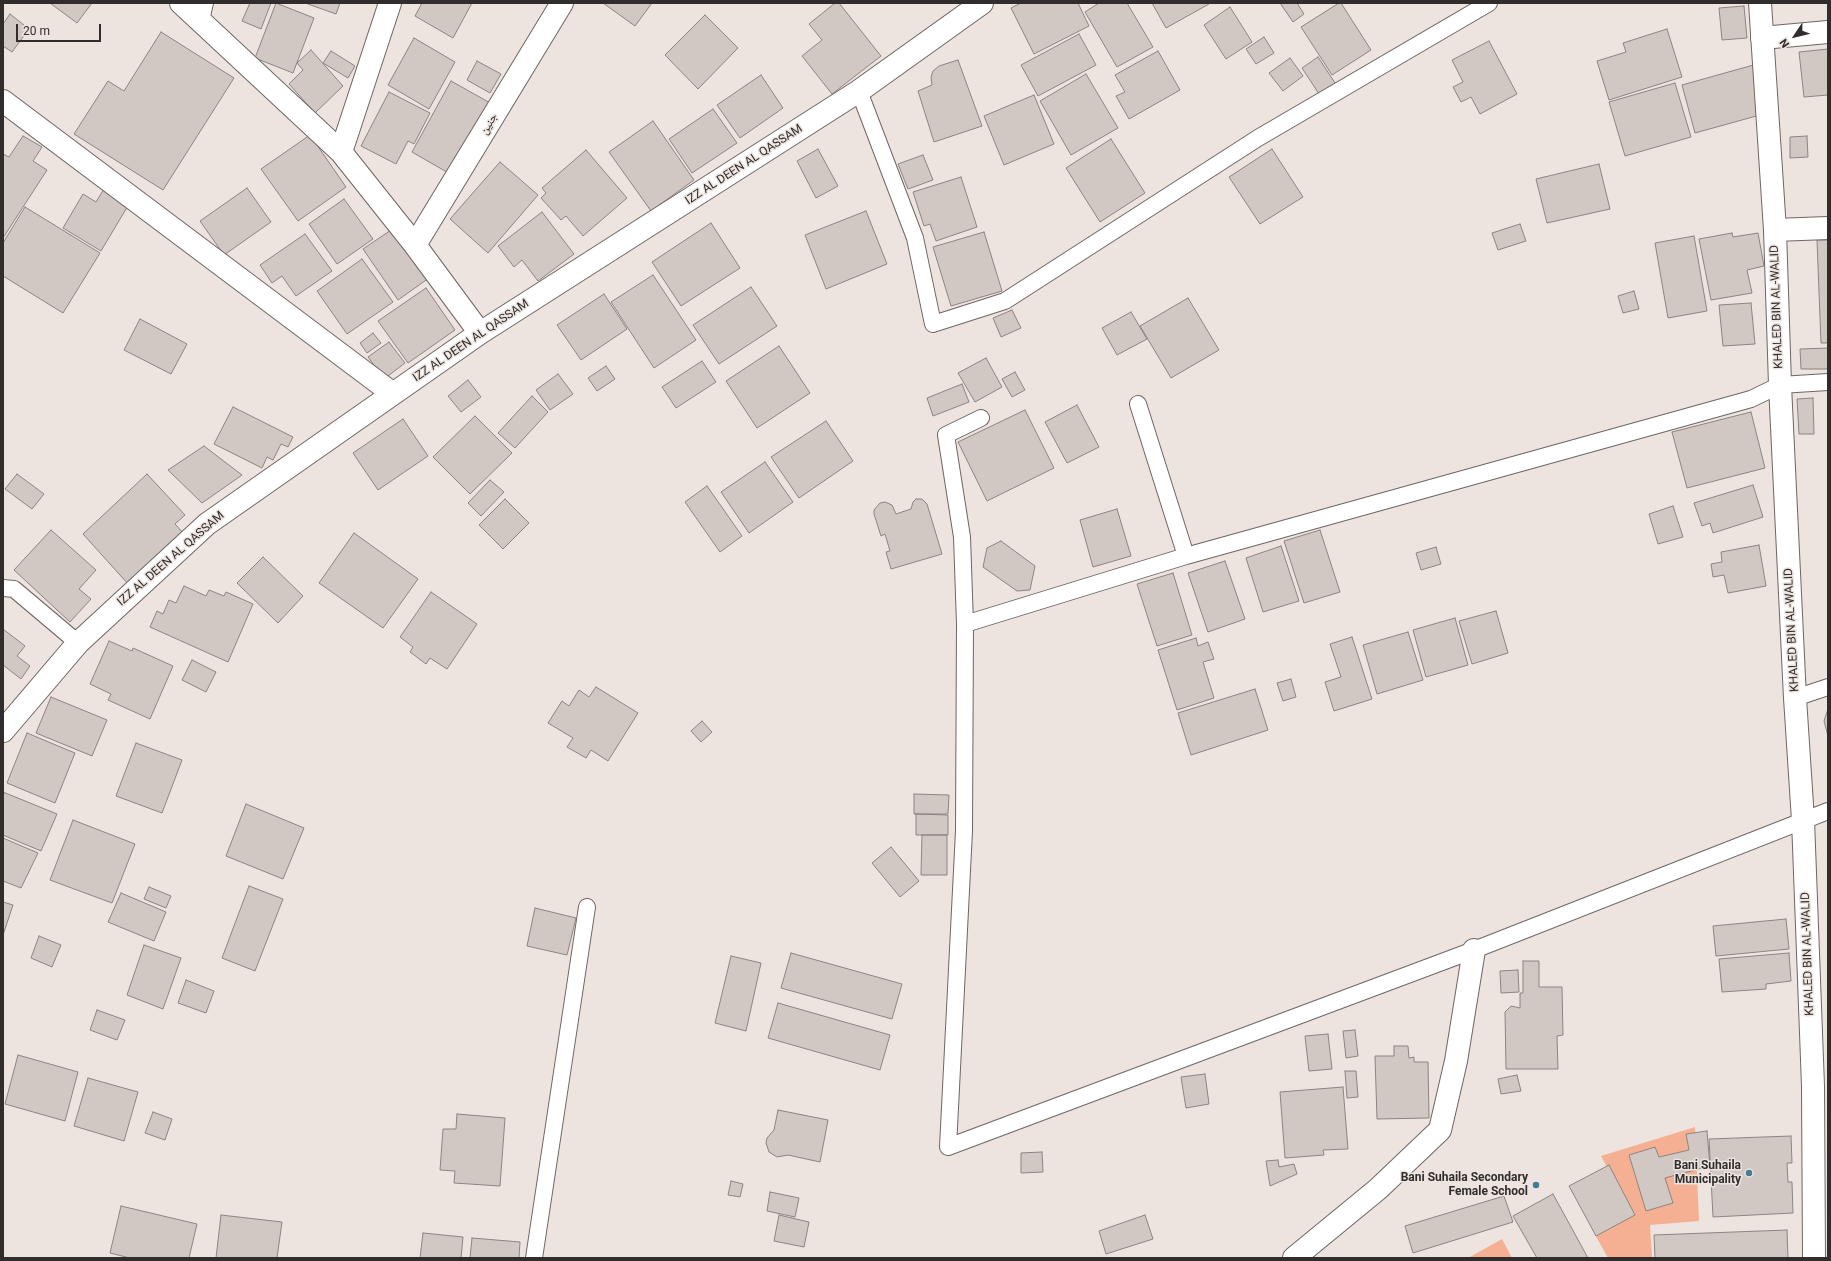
<!DOCTYPE html>
<html>
<head>
<meta charset="utf-8">
<style>
  body { margin:0 }
  #map { position:relative; width:1831px; height:1261px; overflow:hidden; background:#ede4e0; font-family:Roboto,sans-serif }
  canvas { display:block }
  .frame { position:absolute; inset:0; border:4px solid #302d2c; pointer-events:none }
  .north { position:absolute; left:1775px; top:16px; width:40px; height:40px; -webkit-text-stroke:3px #ede4e0; paint-order:stroke; rotate:235deg; font-size:11px; font-weight:700; line-height:16px; text-align:center; color:#302d2c }
  .north::after { content:''; display:block; margin:auto; width:14px; height:18px; background:#302d2c; clip-path:polygon(50% 0,100% 100%,50% 72%,0 100%) }
  .scale { position:absolute; left:16px; top:24px; width:85px; height:18px; box-sizing:border-box; border:2px solid #302d2c; border-top:0; padding-left:5px; font-size:12px; line-height:14px; white-space:nowrap; color:#302d2c; -webkit-text-stroke:3px #ede4e0; paint-order:stroke }
</style>
</head>
<body>
<div id="map">
<canvas width="1831" height="1261"></canvas>
<div class="frame"></div>
<div class="north">N</div>
<div class="scale">20 m</div>
</div>
<script>
const ctx = document.querySelector('canvas').getContext('2d');
ctx.lineJoin = 'round';
function fill(path, color) {
  ctx.fillStyle = color;
  ctx.fill(path, 'evenodd');
}
function poly(rows) {
  const path = new Path2D();
  for (const r of rows) {
    path.moveTo(r[0], r[1]);
    for (let i = 2; i < r.length; i += 2) path.lineTo(r[i], r[i + 1]);
  }
  return path;
}
function strokePath(path, color, width, dash) {
  ctx.strokeStyle = color;
  ctx.lineWidth = width;
  ctx.lineCap = dash ? 'butt' : 'round';
  ctx.setLineDash(dash || []);
  ctx.stroke(path);
}
function label(font, color, halo, rows, align = 'center') {
  ctx.font = font + ' Roboto,"Noto Naskh Arabic",sans-serif';
  ctx.lineWidth = 3;
  ctx.setLineDash([]);
  ctx.textBaseline = 'middle';
  ctx.strokeStyle = halo;
  ctx.fillStyle = color;
  for (const [text, x, y, turn = 0] of rows) {
    ctx.save();
    ctx.translate(x, y);
    ctx.rotate((+turn || 0) * Math.PI / 180);
    ctx.textAlign = isNaN(turn) ? turn : align;
    if (halo) ctx.strokeText(text, 0, 0);
    ctx.fillText(text, 0, 0);
    ctx.restore();
  }
}
fill(poly([
  [1695,1127,1699,1221,1650,1225,1652,1258,1608,1258,1593,1231,1630,1210,1601,1156],
  [1502,1239,1512,1258,1468,1258]
]), '#f5b093');
const building = poly([
  [50,3,92,3,77,23,50,3],
  [250,3,271,3,261,29,242,21,250,3],
  [276,3,314,18,293,73,255,58,276,3],
  [305,3,340,3,336,14,305,3],
  [422,3,472,3,453,38,415,16,422,3],
  [603,3,652,3,635,26,603,3],
  [835,3,839,3,881,56,832,94,802,56,822,40,809,24,835,3],
  [1021,3,1078,3,1089,26,1034,54,1011,8,1021,3],
  [1099,3,1127,3,1153,47,1117,67,1085,12,1099,3],
  [1152,3,1208,3,1209,4,1166,28,1152,3],
  [1280,3,1297,3,1304,14,1293,22,1280,3],
  [1339,3,1341,3,1371,50,1332,75,1301,27,1339,3],
  [1744,6,1747,38,1722,40,1719,8,1744,6],
  [1230,7,1252,42,1226,59,1204,25,1230,7],
  [10,14,29,29,12,52,3,46,3,24,10,14],
  [705,15,738,48,698,89,665,55,705,15],
  [1667,29,1682,77,1609,100,1597,61,1626,52,1623,43,1667,29],
  [161,32,234,78,163,190,74,134,108,81,124,91,161,32],
  [1079,34,1096,65,1038,96,1021,65,1079,34],
  [1264,37,1274,53,1256,64,1246,49,1264,37],
  [414,38,455,62,429,109,388,85,414,38],
  [1489,41,1517,94,1480,114,1471,97,1461,102,1453,87,1463,82,1452,60,1489,41],
  [1828,49,1828,95,1804,97,1799,52,1828,49],
  [311,50,343,86,315,113,289,84,303,70,297,63,311,50],
  [331,51,355,66,348,78,323,63,331,51],
  [1158,51,1180,90,1129,119,1116,96,1125,92,1115,75,1158,51],
  [1318,57,1337,86,1321,97,1302,68,1318,57],
  [1290,58,1303,76,1283,91,1269,73,1290,58],
  [958,60,982,126,934,142,918,91,932,85,931,77,933,71,939,66,958,60],
  [477,61,501,74,490,93,467,80,477,61],
  [1757,64,1760,115,1695,133,1682,85,1757,64],
  [1086,74,1118,128,1071,155,1040,101,1086,74],
  [761,75,783,108,740,138,717,105,761,75],
  [451,81,492,104,452,175,412,152,451,81],
  [1675,83,1691,137,1625,156,1609,102,1675,83],
  [389,92,430,113,414,144,408,141,396,164,361,146,389,92],
  [1034,95,1054,144,1004,165,984,116,1034,95],
  [713,109,737,143,692,173,669,139,713,109],
  [653,121,694,180,651,211,609,152,653,121],
  [310,135,346,187,298,221,261,169,310,135],
  [23,136,42,147,33,161,47,170,3,238,3,154,9,157,23,136],
  [1807,136,1808,157,1790,158,1790,137,1807,136],
  [1111,139,1145,193,1100,222,1066,168,1111,139],
  [818,149,838,186,816,198,797,161,818,149],
  [1272,149,1303,197,1260,224,1229,177,1272,149],
  [586,150,627,198,583,236,566,216,561,220,541,198,546,193,542,188,586,150],
  [923,155,933,180,908,189,898,164,923,155],
  [500,162,538,195,488,253,450,219,500,162],
  [1599,164,1610,209,1547,223,1536,179,1599,164],
  [961,177,977,227,936,241,930,224,924,226,913,192,961,177],
  [247,188,271,222,224,255,200,221,247,188],
  [104,189,129,204,101,251,63,228,83,194,96,202,104,189],
  [344,199,373,239,337,264,309,224,344,199],
  [25,207,100,253,63,313,3,276,3,243,25,207],
  [866,211,887,264,826,289,805,235,866,211],
  [542,212,574,254,538,281,522,260,514,267,498,246,542,212],
  [711,223,740,268,681,306,652,262,711,223],
  [1520,224,1526,241,1498,250,1492,233,1520,224],
  [394,228,429,278,398,300,363,249,394,228],
  [984,232,1002,291,951,306,933,247,984,232],
  [1732,233,1733,237,1758,233,1764,266,1747,270,1752,293,1711,300,1699,239,1732,233],
  [305,234,332,271,296,296,282,276,272,283,260,265,305,234],
  [1694,236,1707,311,1668,318,1655,243,1694,236],
  [1817,240,1828,240,1828,343,1821,343,1817,240],
  [362,259,393,302,347,334,317,291,362,259],
  [653,275,696,340,654,368,611,302,653,275],
  [751,287,777,326,719,364,693,325,751,287],
  [426,288,455,330,408,363,378,321,426,288],
  [1634,291,1639,309,1623,313,1618,296,1634,291],
  [604,294,627,329,581,360,557,325,604,294],
  [1188,298,1219,350,1171,378,1140,326,1188,298],
  [1751,303,1755,344,1723,346,1719,305,1751,303],
  [1012,310,1021,328,1001,337,993,318,1012,310],
  [1131,312,1147,339,1117,355,1102,328,1131,312],
  [140,319,187,344,171,374,124,350,140,319],
  [373,333,381,343,367,353,360,343,373,333],
  [389,342,405,363,384,379,368,357,389,342],
  [779,346,810,393,757,428,726,381,779,346],
  [1828,348,1828,369,1801,369,1800,349,1828,348],
  [986,358,1002,387,975,402,958,373,986,358],
  [702,361,716,382,676,408,662,387,702,361],
  [606,366,615,379,597,391,588,378,606,366],
  [1015,372,1025,390,1012,397,1002,379,1015,372],
  [558,374,573,394,550,410,536,390,558,374],
  [468,380,481,397,461,412,448,396,468,380],
  [962,384,969,402,933,416,927,398,962,384],
  [532,396,548,412,515,448,498,433,532,396],
  [1813,398,1814,434,1799,434,1797,399,1813,398],
  [1077,405,1099,447,1067,463,1045,422,1077,405],
  [233,407,293,437,288,447,281,444,273,460,267,457,262,468,214,444,233,407],
  [1025,410,1054,468,987,501,958,442,1025,410],
  [1751,412,1765,468,1687,488,1672,432,1751,412],
  [475,416,512,453,470,494,433,457,475,416],
  [403,419,428,456,378,490,353,453,403,419],
  [826,421,853,461,799,498,771,457,826,421],
  [204,446,242,475,202,503,168,470,204,446],
  [765,462,793,502,749,533,721,492,765,462],
  [17,474,44,494,32,509,5,489,17,474],
  [147,474,185,515,175,524,184,534,129,585,83,534,147,474],
  [490,480,504,492,481,516,468,503,490,480],
  [1753,485,1763,517,1713,533,1710,523,1702,526,1694,503,1753,485],
  [707,486,742,536,720,552,685,502,707,486],
  [505,499,529,523,503,549,479,525,505,499],
  [916,499,922,499,927,504,942,554,891,569,886,552,890,551,885,534,881,536,874,514,874,510,880,503,885,502,892,505,896,514,911,509,913,502,916,499],
  [1673,506,1683,537,1658,544,1649,514,1673,506],
  [1117,509,1131,556,1093,567,1080,520,1117,509],
  [51,530,96,570,79,589,91,599,70,622,14,570,51,530],
  [1320,530,1340,592,1304,603,1284,541,1320,530],
  [354,533,418,579,383,628,319,583,354,533],
  [1001,541,1035,566,1030,590,1017,591,983,567,987,548,1001,541],
  [1759,545,1766,586,1728,593,1724,575,1713,577,1711,564,1722,562,1721,552,1759,545],
  [1281,546,1299,601,1263,612,1246,558,1281,546],
  [1436,547,1441,564,1421,570,1416,553,1436,547],
  [263,557,303,596,278,623,237,583,263,557],
  [1225,561,1245,619,1208,632,1188,573,1225,561],
  [1173,573,1192,635,1157,646,1137,584,1173,573],
  [184,586,206,596,209,590,224,596,226,592,253,604,228,662,150,627,157,611,163,614,169,600,176,603,184,586],
  [431,592,477,624,447,669,430,658,426,664,410,652,413,647,400,637,431,592],
  [1496,611,1508,653,1472,664,1459,621,1496,611],
  [1455,618,1468,665,1426,677,1413,630,1455,618],
  [3,629,25,646,17,656,30,666,21,679,3,665,3,629],
  [1408,632,1423,680,1377,694,1363,645,1408,632],
  [1352,637,1372,699,1334,711,1325,682,1341,677,1330,644,1352,637],
  [1196,638,1198,646,1208,642,1214,659,1203,662,1214,698,1177,710,1158,650,1196,638],
  [109,641,132,651,133,648,173,666,150,719,108,700,111,694,90,684,109,641],
  [192,660,216,672,206,692,182,680,192,660],
  [1291,679,1296,697,1283,701,1277,683,1291,679],
  [596,687,638,713,608,761,591,750,586,758,567,747,573,738,548,723,562,701,569,706,579,690,589,697,596,687],
  [1255,689,1268,730,1191,755,1178,713,1255,689],
  [51,697,107,720,92,756,36,733,51,697],
  [1828,709,1828,736,1824,721,1828,709],
  [702,721,712,732,701,742,691,731,702,721],
  [27,733,75,753,55,803,7,783,27,733],
  [136,743,182,760,162,813,116,796,136,743],
  [3,792,57,814,41,851,3,835,3,792],
  [914,794,949,795,948,814,914,814,914,794],
  [246,804,304,828,283,879,226,856,246,804],
  [916,814,948,815,948,835,916,835,916,814],
  [73,820,135,844,112,903,50,880,73,820],
  [922,835,947,835,947,875,921,875,922,835],
  [3,838,38,853,21,888,3,881,3,838],
  [891,847,919,881,900,897,872,863,891,847],
  [249,886,283,899,255,971,222,958,249,886],
  [149,887,171,896,166,908,144,899,149,887],
  [121,893,166,912,154,941,108,922,121,893],
  [3,902,13,905,3,935,3,902],
  [535,908,576,918,567,955,527,946,535,908],
  [1786,919,1789,949,1716,956,1713,926,1786,919],
  [39,936,61,945,52,967,31,958,39,936],
  [144,945,181,958,163,1009,127,995,144,945],
  [791,953,902,984,892,1019,781,988,791,953],
  [1789,953,1791,981,1766,984,1766,989,1722,992,1719,959,1789,953],
  [731,956,761,963,746,1031,715,1023,731,956],
  [1523,961,1539,961,1539,987,1562,987,1563,1035,1557,1036,1558,1069,1506,1069,1505,1012,1511,1006,1520,1008,1520,993,1523,993,1523,961],
  [1518,970,1519,992,1501,993,1500,971,1518,970],
  [186,980,214,991,206,1013,178,1003,186,980],
  [778,1003,890,1035,880,1070,768,1038,778,1003],
  [97,1010,125,1020,117,1040,90,1030,97,1010],
  [1355,1030,1358,1056,1346,1058,1343,1031,1355,1030],
  [1328,1034,1332,1069,1309,1071,1305,1036,1328,1034],
  [1394,1046,1408,1046,1409,1058,1414,1057,1414,1062,1428,1062,1429,1118,1377,1119,1375,1056,1394,1056,1394,1046],
  [18,1055,78,1072,65,1121,5,1104,18,1055],
  [1345,1071,1356,1071,1358,1097,1347,1098,1345,1071],
  [1205,1074,1209,1104,1186,1108,1181,1077,1205,1074],
  [1517,1075,1521,1091,1501,1094,1498,1079,1517,1075],
  [88,1078,138,1092,124,1141,74,1126,88,1078],
  [1343,1087,1348,1149,1323,1150,1324,1155,1285,1158,1280,1092,1343,1087],
  [778,1110,828,1120,820,1162,788,1155,777,1157,769,1152,766,1143,767,1138,774,1130,778,1110],
  [153,1112,172,1119,165,1140,145,1133,153,1112],
  [457,1114,505,1118,500,1186,454,1183,455,1171,440,1170,443,1129,456,1129,457,1114],
  [1707,1131,1710,1166,1665,1178,1673,1203,1646,1211,1629,1155,1655,1147,1659,1157,1689,1150,1686,1134,1707,1131],
  [1791,1136,1792,1163,1787,1163,1788,1182,1792,1182,1793,1213,1713,1217,1709,1139,1791,1136],
  [1042,1152,1043,1172,1021,1173,1021,1153,1042,1152],
  [1278,1160,1279,1167,1294,1164,1297,1174,1270,1186,1266,1161,1278,1160],
  [1609,1165,1635,1215,1596,1236,1569,1186,1609,1165],
  [731,1181,743,1184,740,1197,728,1195,731,1181],
  [770,1192,799,1198,795,1217,767,1211,770,1192],
  [1553,1194,1588,1258,1537,1258,1513,1216,1553,1194],
  [1504,1196,1513,1222,1413,1253,1405,1226,1504,1196],
  [121,1206,197,1224,189,1258,130,1258,110,1253,121,1206],
  [221,1215,282,1222,277,1258,216,1258,221,1215],
  [779,1215,809,1222,804,1247,774,1241,779,1215],
  [1145,1215,1153,1239,1106,1254,1099,1231,1145,1215],
  [1787,1230,1788,1258,1655,1258,1654,1235,1787,1230],
  [423,1233,463,1237,461,1258,420,1258,423,1233],
  [472,1238,520,1242,519,1258,470,1258,472,1238]
]);
fill(building, '#d1c8c4');
strokePath(building, '#8c8480', 1);
const lane = poly([
  [201,20,205,3],
  [859,91,915,238,933,324,1005,301,1258,138,1489,3],
  [1138,404,1186,556],
  [981,418,946,435,962,537,965,624,964,831,948,1147,1474,950,1828,811],
  [3,588,14,589,78,643],
  [965,624,1186,556,1751,399,1780,385,1828,382],
  [1795,698,1828,687],
  [534,1258,587,907]
]);
const street = poly([
  [181,3,341,152,415,245,480,333],
  [1762,38,1828,32],
  [3,101,392,393],
  [341,152,390,3],
  [1775,230,1828,228],
  [415,245,562,3],
  [3,731,78,643,207,524,480,333,859,91,982,3],
  [1294,1258,1378,1189,1440,1130,1456,1061,1474,950]
]);
const secondary = poly([
  [1760,3,1775,230,1780,385,1795,698,1803,820,1813,1086,1814,1258]
]);
strokePath(lane, '#6e6663', 18);
strokePath(street, '#6e6663', 24);
strokePath(secondary, '#6e6663', 24);
strokePath(lane, '#fff', 16);
strokePath(street, '#fff', 22);
strokePath(secondary, '#fff', 22);
for (const [x, y, r, color] of [
  [1749,1173,4,"#417e94"],
  [1536,1185,4,"#417e94"]
]) {
  const dot = new Path2D();
  dot.arc(x, y, r, 0, 2 * Math.PI);
  ctx.fillStyle = color;
  ctx.fill(dot);
  strokePath(dot, '#ede4e0', 1.5);
}
label('12px', '#302d2c', '#ede4e0', [
  ["جنين",489,124,-59],
  ["IZZ AL DEEN AL QASSAM",744,165,-33],
  ["KHALED BIN AL-WALID",1777,307,-92],
  ["IZZ AL DEEN AL QASSAM",471,341,-34],
  ["IZZ AL DEEN AL QASSAM",171,559,-41],
  ["KHALED BIN AL-WALID",1792,630,-93],
  ["KHALED BIN AL-WALID",1808,954,-92]
]);
label('bold 12px', '#302d2c', '#ede4e0', [
  ["Bani Suhaila",1741,1166],
  ["Municipality",1741,1180],
  ["Bani Suhaila Secondary",1528,1178],
  ["Female School",1528,1192]
], 'right');
</script>
</body>
</html>
